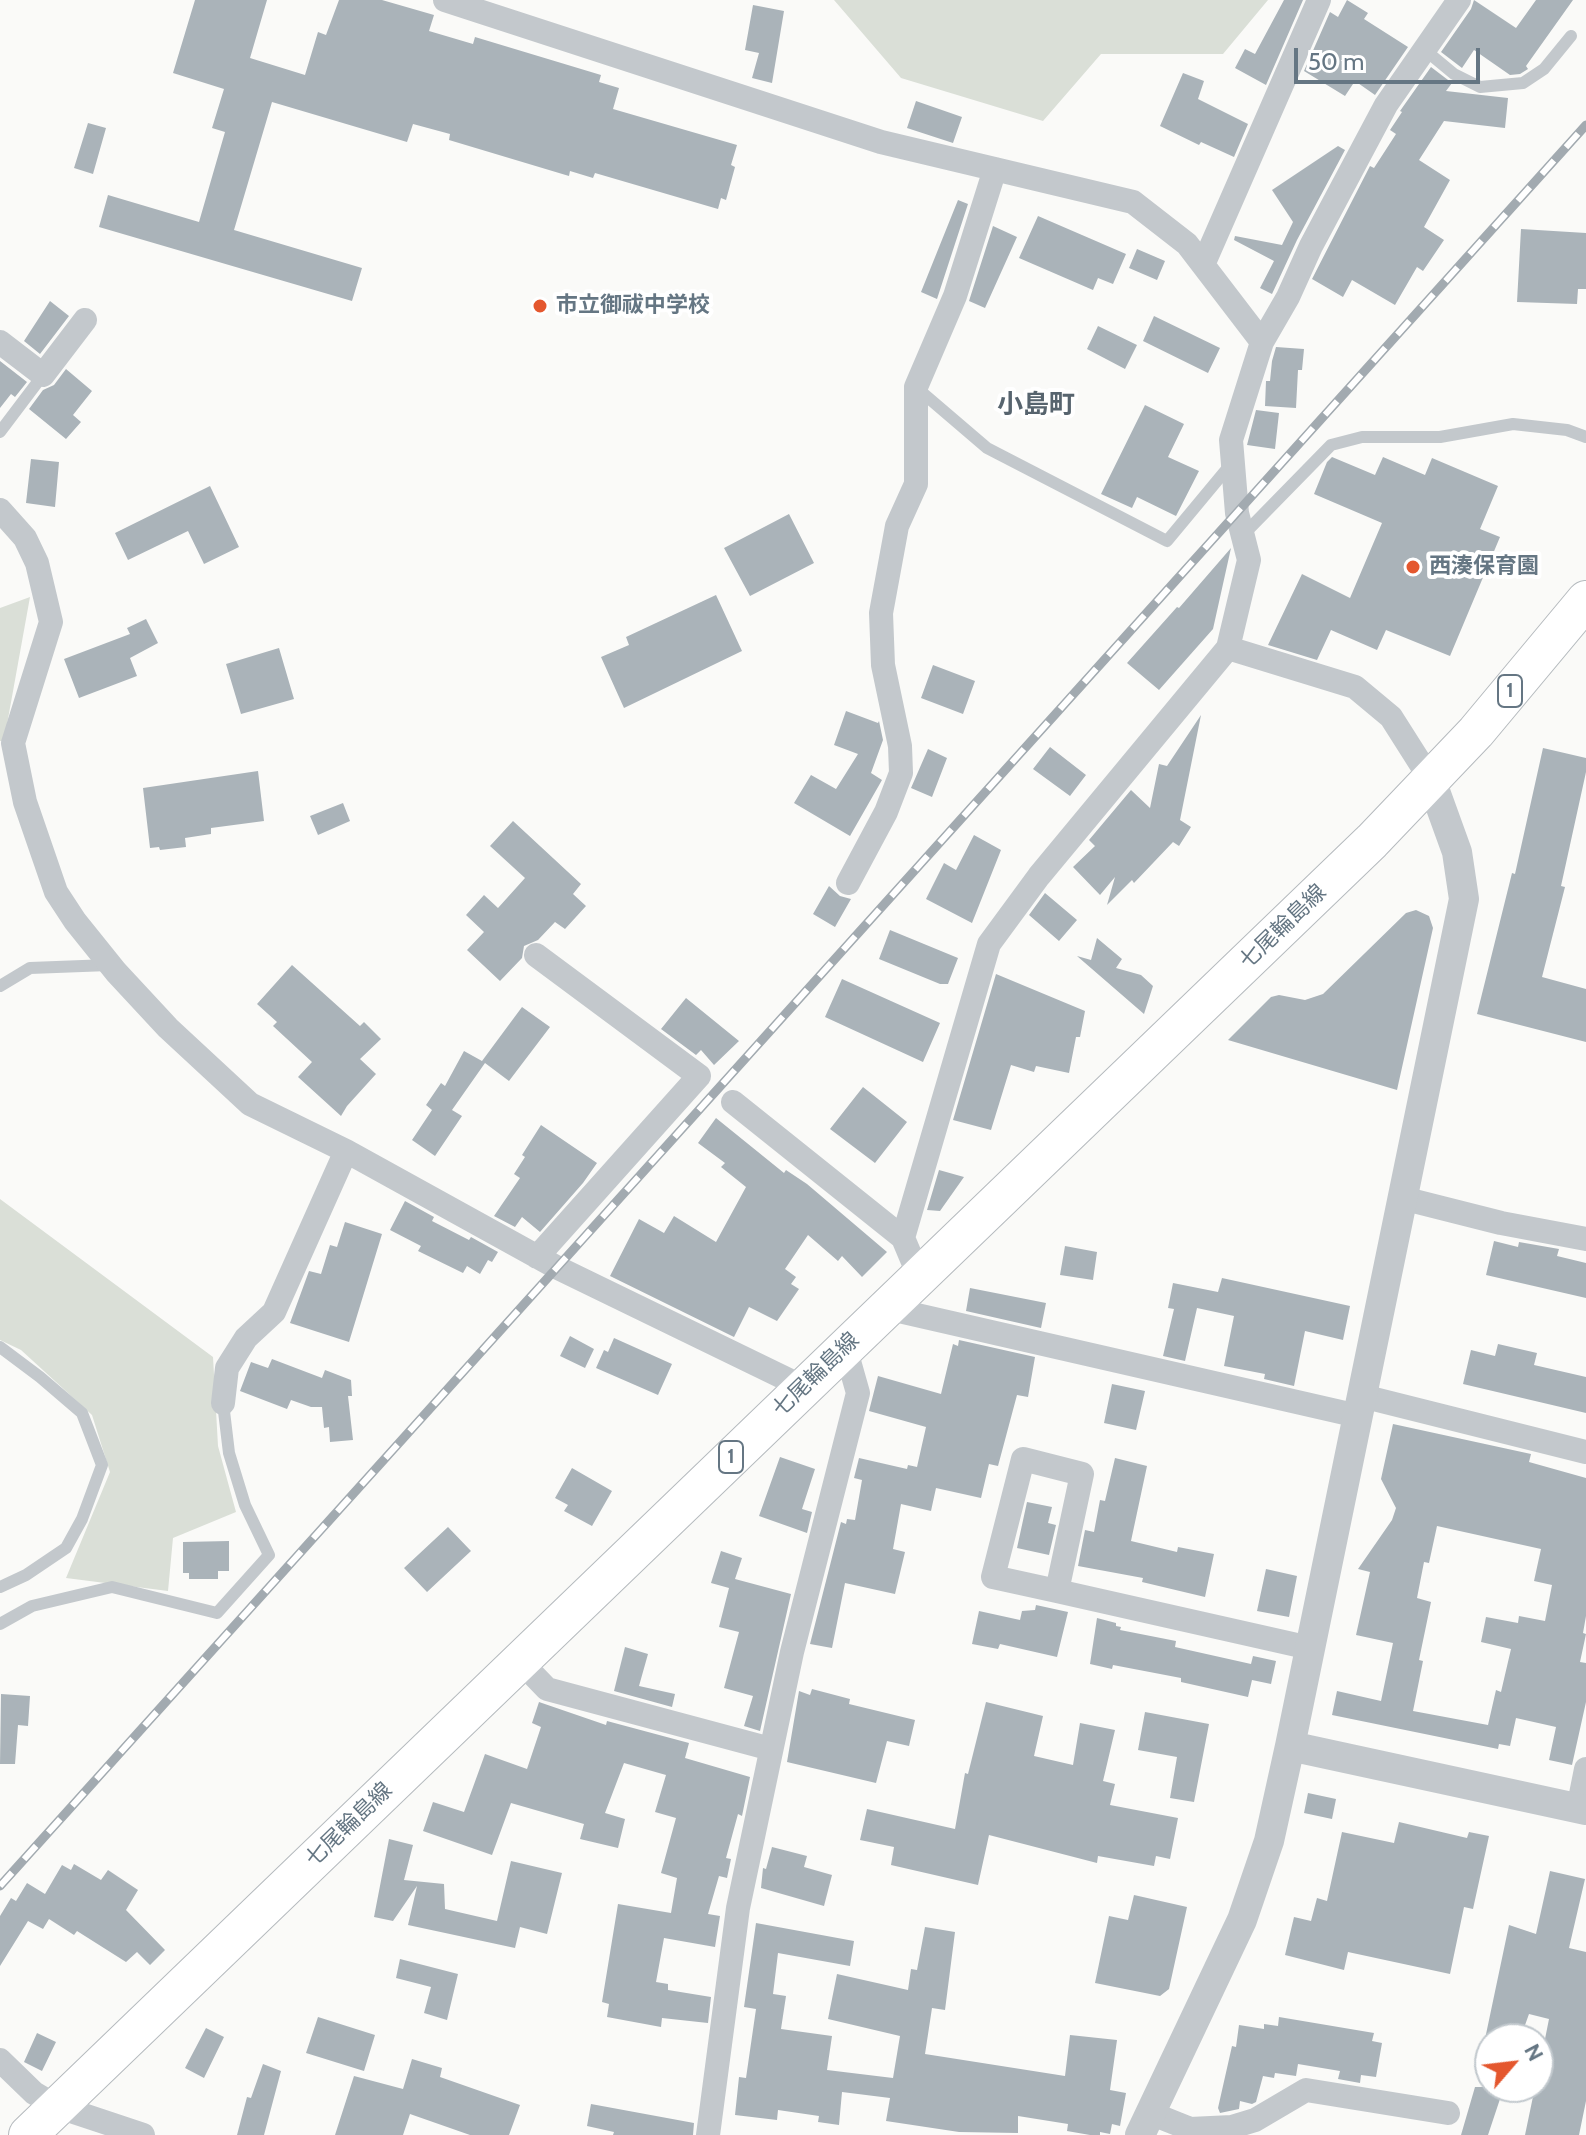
<!DOCTYPE html>
<html>
<head>
<meta charset="utf-8">
<style>
  body { margin:0 }
  #map { position:relative; width:1586px; height:2135px; overflow:hidden; background:#fafaf8; font-family:Cabin,sans-serif }
  canvas { display:block }
  .north { position:absolute; left:1474px; top:2023px; width:80px; height:80px; box-sizing:border-box; background:#fff; border:2px solid #c1c8cd; border-radius:50%; rotate:62deg; font-size:22px; font-weight:700; line-height:32px; text-align:center; color:#657683 }
  .north::after { content:''; display:block; margin:auto; width:28px; height:36px; background:#e4572e; clip-path:polygon(50% 0,100% 100%,50% 72%,0 100%) }
  .scale { position:absolute; left:1294px; top:48px; width:186px; height:36px; box-sizing:border-box; border:4px solid #657683; border-top:0; padding-left:10px; font-size:24px; line-height:28px; white-space:nowrap; color:#657683; -webkit-text-stroke:6px #fff; paint-order:stroke }
</style>
</head>
<body>
<div id="map">
<canvas width="1586" height="2135"></canvas>
<div class="north">N</div>
<div class="scale">50 m</div>
</div>
<script>
const ctx = document.querySelector('canvas').getContext('2d');
ctx.lineJoin = 'round';
function fill(path, color) {
  ctx.fillStyle = color;
  ctx.fill(path, 'evenodd');
}
function poly(rows) {
  const path = new Path2D();
  for (const r of rows) {
    path.moveTo(r[0], r[1]);
    for (let i = 2; i < r.length; i += 2) path.lineTo(r[i], r[i + 1]);
  }
  return path;
}
function strokePath(path, color, width, dash) {
  ctx.strokeStyle = color;
  ctx.lineWidth = width;
  ctx.lineCap = dash ? 'butt' : 'round';
  ctx.setLineDash(dash || []);
  ctx.stroke(path);
}
function label(font, color, halo, rows, align = 'center') {
  ctx.font = font + ' Cabin,"Noto Sans JP",sans-serif';
  ctx.lineWidth = 8;
  ctx.setLineDash([]);
  ctx.textBaseline = 'middle';
  ctx.strokeStyle = halo;
  ctx.fillStyle = color;
  for (const [text, x, y, turn = 0] of rows) {
    ctx.save();
    ctx.translate(x, y);
    ctx.rotate((+turn || 0) * Math.PI / 180);
    ctx.textAlign = isNaN(turn) ? turn : align;
    if (halo) ctx.strokeText(text, 0, 0);
    ctx.fillText(text, 0, 0);
    ctx.restore();
  }
}
fill(poly([
  [834,0,1268,0,1223,54,1101,54,1043,121,901,78],
  [30,597,4,741,0,741,0,608],
  [0,1199,213,1357,218,1446,236,1512,173,1538,168,1591,66,1578,110,1472,92,1415,21,1350,0,1340]
]), '#dadfd7');
fill(poly([
  [195,0,267,0,250,58,305,75,318,32,326,35,339,0,382,0,434,15,429,31,473,44,475,37,601,75,599,82,619,88,613,109,737,145,731,165,735,167,726,200,721,198,718,209,595,173,593,178,570,171,569,176,449,140,450,134,413,124,407,142,272,102,234,230,362,268,352,301,99,227,108,195,199,222,225,132,212,128,224,89,173,73],
  [1284,0,1303,0,1266,85,1235,68,1245,49,1255,54],
  [1347,0,1368,13,1364,19,1408,47,1375,95,1355,81,1345,96,1304,71,1330,12,1338,17],
  [1474,0,1516,28,1536,0,1573,0,1526,66,1528,69,1520,74,1510,75,1474,50,1462,68,1441,52,1471,9],
  [753,5,784,11,772,83,752,78,759,53,745,50],
  [1431,67,1452,83,1446,91,1508,98,1505,128,1444,121,1419,160,1450,180,1424,227,1444,240,1423,271,1417,267,1395,305,1352,280,1343,297,1312,279,1370,166,1374,168,1396,134,1390,130,1402,112,1400,111],
  [1183,73,1204,81,1198,99,1248,124,1234,157,1201,142,1199,145,1160,126],
  [916,101,962,117,953,143,907,128],
  [88,123,106,128,93,174,74,168],
  [1338,146,1345,150,1297,240,1272,294,1260,288,1274,261,1234,240,1235,236,1282,245,1293,222,1272,190],
  [958,200,968,204,937,299,921,292],
  [1038,216,1126,254,1113,284,1098,278,1093,290,1019,258],
  [993,226,1017,237,985,308,969,301],
  [1521,229,1586,233,1586,289,1578,289,1577,304,1517,302],
  [1137,249,1165,261,1157,280,1129,268],
  [50,301,69,316,40,354,24,341],
  [1154,316,1220,348,1208,373,1143,341],
  [1098,326,1137,345,1125,369,1087,349],
  [1276,347,1304,349,1302,370,1298,370,1296,408,1265,406,1266,381,1270,381,1272,361],
  [0,361,27,382,15,397,11,394,0,408],
  [66,369,92,391,73,415,81,422,66,439,29,409,43,390,54,385],
  [1145,405,1184,424,1168,457,1199,471,1176,516,1137,497,1132,508,1101,494],
  [1256,410,1279,413,1275,449,1247,445],
  [1332,457,1375,475,1383,457,1425,475,1432,458,1498,486,1480,529,1500,537,1450,656,1386,630,1377,650,1331,630,1317,660,1268,645,1302,574,1350,598,1382,523,1314,494,1327,462],
  [31,459,59,462,55,507,26,503],
  [210,486,239,547,204,564,188,531,128,560,115,533],
  [789,514,814,563,750,596,724,548],
  [1231,548,1213,629,1159,690,1127,663,1177,607,1179,608],
  [716,595,742,651,624,708,601,657,629,645,626,637],
  [146,619,158,643,130,658,137,676,79,698,64,659,130,634,127,628],
  [279,648,294,699,241,714,226,664],
  [933,665,975,681,963,714,921,698],
  [846,711,878,723,879,721,883,740,871,773,882,780,850,836,794,803,811,775,836,789,858,754,834,745],
  [1201,715,1180,820,1191,827,1179,846,1173,842,1134,883,1132,880,1107,905,1115,877,1100,895,1073,867,1095,846,1089,840,1131,790,1150,808,1159,764,1167,766],
  [1050,747,1086,775,1070,796,1033,769],
  [1543,748,1586,758,1586,772,1561,886,1565,887,1542,977,1586,989,1586,1042,1477,1014,1512,873,1515,874],
  [928,749,947,758,932,797,911,788],
  [258,771,264,821,211,828,211,834,185,838,186,847,160,850,159,847,150,848,143,788],
  [343,803,350,821,318,835,310,816],
  [513,821,581,884,573,894,586,906,565,929,555,922,538,940,524,946,522,958,500,981,467,950,484,932,466,915,484,895,498,908,525,878,490,846],
  [974,835,1001,850,972,923,926,899,944,863,956,870],
  [829,886,840,896,851,899,835,927,813,914],
  [1045,893,1077,920,1059,941,1029,915],
  [1416,910,1429,916,1433,928,1397,1090,1228,1040,1271,997,1279,995,1305,1000,1323,994,1406,913],
  [890,930,958,958,948,984,940,984,879,959],
  [1097,938,1122,959,1116,968,1141,975,1153,986,1144,1014,1077,956,1091,960],
  [292,965,360,1026,364,1022,381,1039,360,1059,376,1074,347,1106,341,1116,298,1077,312,1062,273,1026,277,1022,257,1004],
  [996,974,1085,1011,1080,1037,1076,1037,1069,1073,1036,1066,1034,1072,1011,1065,991,1130,953,1120],
  [842,979,940,1023,923,1062,825,1017],
  [686,998,739,1041,714,1065,701,1050,696,1055,661,1029],
  [522,1007,550,1027,509,1081,485,1063,452,1110,462,1116,435,1156,412,1140,432,1110,426,1105,441,1083,445,1086,464,1051,482,1061],
  [863,1087,907,1122,875,1163,830,1129],
  [716,1118,784,1173,786,1170,807,1184,887,1252,862,1277,842,1256,838,1261,808,1235,785,1269,796,1277,791,1284,799,1289,777,1321,749,1307,734,1337,610,1276,639,1219,664,1233,674,1216,716,1242,746,1187,721,1167,725,1163,698,1143],
  [541,1125,597,1163,583,1183,540,1232,522,1217,515,1227,494,1216,520,1178,514,1174,525,1157,522,1155],
  [939,1170,964,1177,940,1211,927,1210],
  [405,1201,434,1217,432,1221,469,1240,471,1237,498,1252,492,1262,488,1260,480,1274,467,1266,463,1273,418,1251,421,1246,390,1230],
  [345,1222,382,1234,349,1342,290,1323,309,1271,321,1274,330,1245,337,1247],
  [1494,1241,1518,1247,1519,1242,1559,1249,1557,1256,1586,1263,1586,1298,1486,1275],
  [1065,1246,1097,1252,1093,1280,1060,1275],
  [1222,1278,1350,1306,1343,1340,1305,1331,1294,1386,1264,1379,1265,1374,1224,1366,1234,1316,1197,1308,1185,1361,1163,1356,1174,1309,1168,1308,1173,1283,1218,1292],
  [970,1288,1046,1303,1041,1328,966,1311],
  [570,1336,594,1349,585,1368,560,1356],
  [614,1338,672,1364,658,1395,596,1368,604,1350,608,1352],
  [959,1340,1035,1357,1028,1397,1017,1395,998,1466,989,1464,981,1498,936,1488,931,1511,901,1504,893,1549,905,1552,895,1594,845,1583,832,1648,810,1644,841,1522,846,1524,847,1519,855,1520,862,1480,854,1478,859,1458,907,1469,908,1465,917,1467,926,1427,869,1411,878,1376,941,1394,953,1344,958,1346],
  [1498,1344,1537,1353,1534,1365,1586,1377,1586,1413,1463,1384,1471,1350,1495,1356],
  [272,1359,322,1378,325,1370,351,1380,352,1396,348,1396,353,1440,330,1442,329,1427,324,1428,322,1407,311,1407,291,1400,287,1409,240,1391,251,1362,268,1368],
  [1112,1384,1145,1391,1136,1430,1104,1423],
  [1393,1424,1531,1454,1529,1462,1586,1478,1586,1616,1583,1633,1586,1634,1580,1662,1586,1663,1586,1702,1572,1765,1549,1760,1556,1727,1516,1718,1510,1746,1499,1744,1498,1749,1332,1715,1337,1691,1381,1701,1393,1643,1356,1635,1370,1572,1358,1569,1392,1520,1396,1508,1381,1479],
  [1437,1526,1541,1549,1534,1581,1552,1585,1545,1621,1519,1616,1518,1623,1486,1617,1481,1642,1511,1649,1501,1692,1496,1690,1488,1725,1413,1711,1423,1661,1419,1660,1431,1602,1417,1598,1424,1562,1429,1563],
  [780,1457,815,1469,802,1509,812,1512,807,1533,759,1516],
  [1115,1458,1147,1466,1131,1541,1177,1552,1178,1547,1214,1554,1205,1597,1142,1582,1143,1578,1078,1566,1085,1530,1094,1532,1100,1500,1105,1501],
  [572,1468,612,1491,592,1526,564,1511,568,1505,555,1498],
  [1027,1502,1052,1507,1048,1523,1056,1525,1049,1555,1017,1548],
  [448,1527,471,1551,427,1592,404,1568],
  [229,1541,229,1571,218,1571,218,1579,189,1579,189,1573,183,1573,183,1542],
  [721,1551,742,1558,735,1579,791,1594,760,1731,744,1726,753,1696,724,1688,739,1632,719,1627,729,1588,711,1583],
  [1266,1569,1297,1576,1289,1617,1257,1611],
  [1036,1605,1068,1612,1057,1657,1000,1644,998,1649,972,1644,979,1611,1020,1620,1022,1611,1035,1610],
  [1097,1618,1116,1623,1116,1626,1121,1627,1120,1630,1176,1641,1175,1647,1251,1664,1253,1656,1276,1661,1271,1684,1252,1680,1248,1697,1181,1682,1181,1678,1113,1665,1112,1669,1090,1664],
  [625,1647,648,1654,639,1686,675,1694,672,1707,614,1691],
  [812,1689,850,1699,849,1704,915,1720,909,1746,887,1741,876,1783,787,1762,799,1691,810,1695],
  [1,1694,30,1696,28,1726,18,1725,15,1764,0,1764],
  [539,1702,606,1725,607,1721,689,1743,685,1758,750,1777,742,1816,738,1814,726,1858,731,1859,727,1878,719,1876,708,1914,720,1916,715,1947,664,1938,656,1982,668,1984,668,1990,711,1997,708,2023,662,2018,661,2027,607,2017,609,2004,602,2002,618,1904,671,1913,677,1878,661,1873,676,1818,655,1812,666,1775,624,1763,605,1813,625,1819,618,1848,580,1839,584,1824,511,1803,492,1855,423,1831,433,1802,464,1812,485,1754,527,1769,541,1727,532,1723],
  [986,1702,1043,1716,1034,1756,1073,1765,1080,1723,1115,1730,1103,1781,1115,1784,1110,1805,1178,1818,1170,1859,1156,1856,1154,1866,1098,1856,1097,1863,989,1835,978,1885,891,1865,894,1847,860,1840,867,1809,955,1829,965,1773,968,1774],
  [1145,1712,1209,1724,1194,1802,1170,1798,1177,1757,1138,1750],
  [1308,1793,1336,1799,1332,1819,1304,1813],
  [1399,1822,1467,1838,1469,1832,1489,1836,1473,1909,1464,1907,1450,1974,1348,1952,1344,1970,1285,1955,1294,1917,1311,1921,1317,1898,1327,1901,1342,1832,1394,1843],
  [389,1839,413,1845,404,1880,444,1884,445,1909,497,1921,511,1861,562,1873,547,1934,520,1927,515,1948,408,1925,417,1886,393,1921,374,1917],
  [772,1847,807,1856,804,1867,832,1875,824,1906,761,1888,763,1868,766,1869],
  [74,1864,101,1880,108,1870,138,1890,126,1910,165,1950,150,1965,137,1952,126,1962,77,1931,74,1935,49,1919,43,1929,28,1921,0,1966,0,1916,11,1898,16,1901,27,1883,45,1894,62,1865,71,1870],
  [1550,1871,1585,1879,1569,1948,1586,1952,1586,2101,1579,2135,1525,2135,1535,2087,1538,2087,1538,2074,1549,2019,1529,2014,1520,2039,1485,2039,1509,1925,1536,1934],
  [1134,1895,1187,1907,1169,1989,1160,1996,1095,1983,1109,1916,1128,1920],
  [756,1923,854,1941,850,1966,778,1953,773,1994,786,1996,781,2029,832,2036,827,2070,893,2078,900,2036,828,2019,837,1974,908,1990,911,1969,917,1970,925,1927,955,1932,945,2010,932,2008,925,2054,1065,2076,1070,2035,1117,2040,1110,2090,1126,2093,1120,2126,1112,2124,1110,2134,1100,2132,1100,2135,1090,2135,1067,2131,1068,2124,1018,2116,1018,2133,959,2132,886,2121,890,2098,842,2092,839,2125,818,2122,819,2116,778,2110,777,2120,735,2115,739,2077,746,2078,756,2009,744,2007],
  [400,1959,458,1974,447,2020,424,2013,431,1987,396,1978],
  [318,2017,375,2035,364,2071,306,2053],
  [1279,2017,1374,2033,1372,2041,1382,2043,1376,2077,1361,2075,1360,2083,1338,2079,1340,2071,1298,2064,1296,2076,1275,2073,1274,2078,1263,2076,1256,2102,1252,2104,1240,2101,1239,2109,1220,2113,1218,2108,1232,2046,1236,2047,1239,2025,1264,2029,1264,2024,1278,2026],
  [206,2028,224,2037,204,2078,185,2068],
  [37,2033,56,2042,42,2071,24,2062],
  [412,2059,442,2068,440,2077,520,2105,509,2135,470,2135,410,2114,403,2135,335,2135,354,2076,403,2089],
  [263,2064,281,2071,264,2135,237,2135,247,2097,251,2098],
  [1475,2087,1504,2087,1488,2135,1461,2135],
  [591,2104,694,2123,693,2135,613,2135,614,2132,587,2126]
]), '#aab3b9');
const primary = poly([
  [28,2135,1372,841,1476,732,1586,600]
]);
strokePath(primary, '#b5babe', 40);
strokePath(poly([
  [1425,50,1454,74,1480,87,1523,83,1544,69,1571,36],
  [918,389,987,448,1167,541,1231,464],
  [0,432,43,375],
  [1242,536,1331,445,1362,437,1440,437,1513,424,1567,430,1586,437],
  [0,986,30,968,109,965],
  [0,1347,40,1377,82,1413,102,1465,82,1519,66,1548,26,1575,0,1587],
  [0,1624,32,1606,112,1587,217,1613,269,1555,245,1505,229,1453,223,1403]
]), '#c3c8cc', 12);
strokePath(poly([
  [445,0,881,142,1133,202,1187,244,1262,342],
  [1203,265,1319,0],
  [0,342,43,375,85,320],
  [0,510,25,538,37,563,51,622,13,743,25,802,56,892,75,921,116,972,168,1028,250,1104,346,1151,556,1267,803,1387],
  [1228,648,1355,687,1391,717,1431,780],
  [848,883,886,812,901,773,900,746,883,665,881,613,897,526,916,484,916,387,955,296,995,169],
  [536,955,699,1076,537,1257],
  [733,1102,903,1238],
  [1402,1198,1501,1223,1586,1239],
  [919,1276,903,1238,989,944,1039,876,1228,648,1249,560,1237,513,1231,440,1262,342,1288,297,1311,246,1386,105,1459,0],
  [886,1308,1358,1416],
  [1362,1396,1586,1452],
  [223,1403,227,1368,246,1338,274,1312,346,1151],
  [1057,1591,1082,1474,1023,1459,993,1577,1057,1591,1310,1648],
  [520,1661,547,1689,771,1749],
  [1578,1809,1586,1769],
  [0,2060,34,2093,56,2106,143,2135],
  [1150,2113,1190,2129,1232,2127,1255,2120,1306,2090,1448,2113],
  [708,2135,738,1908,792,1652,858,1393,845,1347]
]), '#c3c8cc', 24);
strokePath(poly([
  [1290,1746,1586,1810],
  [1140,2135,1242,1920,1269,1841,1290,1746,1464,899,1457,852,1431,780]
]), '#c3c8cc', 30);
strokePath(primary, '#fff', 38);
const rail = poly([
  [0,1886,1586,125]
]);
strokePath(rail, '#a2aab0', 9);
strokePath(rail, '#fff', 6, [18]);
for (const [x, y, r, color] of [
  [540,306,8,"#e4572e"],
  [1413,567,8,"#e4572e"]
]) {
  const dot = new Path2D();
  dot.arc(x, y, r, 0, 2 * Math.PI);
  ctx.fillStyle = color;
  ctx.fill(dot);
  strokePath(dot, '#fff', 3);
}
for (const [x, y, w] of [
  [1510,691,24],
  [731,1457,24]
]) {
  const box = new Path2D();
  box.roundRect(x - w / 2, y - 16, w, 32, 6);
  ctx.fillStyle = '#fff';
  ctx.fill(box);
  strokePath(box, '#657683', 2);
}
label('bold 20px', '#657683', null, [
  ["1",1510,691],
  ["1",731,1457]
]);
label('bold 22px', '#657683', '#fff', [
  ["市立御祓中学校",556,306],
  ["西湊保育園",1429,567]
], 'left');
label('22px', '#657683', '#fff', [
  ["七尾輪島線",1283,927,-44],
  ["七尾輪島線",816,1375,-44],
  ["七尾輪島線",349,1825,-44]
]);
label('bold 26px', '#57646e', '#fff', [
  ["小島町",1036,405]
]);
</script>
</body>
</html>
